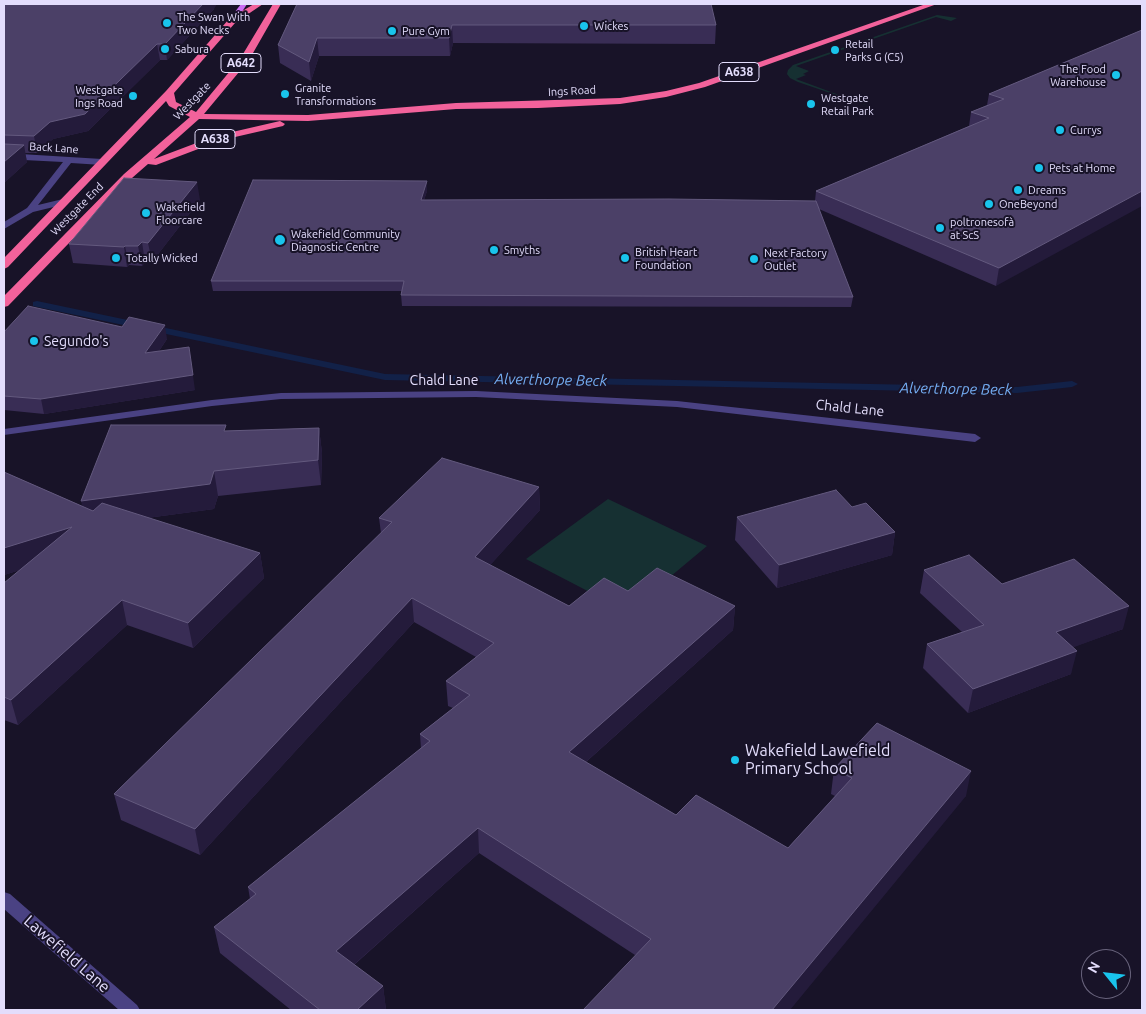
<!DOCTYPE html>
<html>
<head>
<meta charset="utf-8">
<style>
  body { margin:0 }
  #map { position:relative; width:1146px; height:1014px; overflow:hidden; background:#181328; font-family:Ubuntu,sans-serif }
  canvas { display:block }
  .frame { position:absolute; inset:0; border:5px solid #e3ddfc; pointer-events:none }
  .north { position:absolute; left:1081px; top:949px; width:50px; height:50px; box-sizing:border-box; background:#181328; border:1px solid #69647d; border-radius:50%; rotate:299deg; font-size:14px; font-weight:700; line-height:20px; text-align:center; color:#e3ddfc }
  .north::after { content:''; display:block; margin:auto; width:18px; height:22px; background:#19c4ec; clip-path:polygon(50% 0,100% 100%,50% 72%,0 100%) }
</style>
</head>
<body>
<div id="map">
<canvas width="1146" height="1014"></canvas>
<div class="frame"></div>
<div class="north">N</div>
</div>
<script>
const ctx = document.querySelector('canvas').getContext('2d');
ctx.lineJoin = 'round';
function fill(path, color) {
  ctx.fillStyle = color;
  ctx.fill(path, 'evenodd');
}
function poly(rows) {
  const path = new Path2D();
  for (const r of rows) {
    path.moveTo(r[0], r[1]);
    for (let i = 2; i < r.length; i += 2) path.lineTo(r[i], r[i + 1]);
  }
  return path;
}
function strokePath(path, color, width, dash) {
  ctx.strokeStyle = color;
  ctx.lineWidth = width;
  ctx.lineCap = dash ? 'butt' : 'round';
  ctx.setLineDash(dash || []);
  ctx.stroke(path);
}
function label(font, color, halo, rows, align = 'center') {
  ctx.font = font + ' Ubuntu,sans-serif';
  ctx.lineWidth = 4;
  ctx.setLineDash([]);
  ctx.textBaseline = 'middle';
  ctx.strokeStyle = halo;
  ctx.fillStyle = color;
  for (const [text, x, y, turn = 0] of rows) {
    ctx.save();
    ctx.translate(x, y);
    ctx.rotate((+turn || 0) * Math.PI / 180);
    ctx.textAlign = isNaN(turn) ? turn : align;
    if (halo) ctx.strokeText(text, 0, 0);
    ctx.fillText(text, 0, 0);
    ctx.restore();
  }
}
fill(poly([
  [937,15,957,18,951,21,936,17,796,66,809,71,803,74,806,75,796,79,874,108,798,82,790,78,787,74,788,70,793,65],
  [608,499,707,546,628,612,526,559]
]), '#163032');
fill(poly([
  [37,301,385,374,1017,387,1072,381,1078,384,1072,387,1017,393,385,380,33,306,33,302,37,301]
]), '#122148');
fill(poly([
  [4,153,102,159,106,162,102,165,71,163,38,205,63,199,68,202,66,204,33,212,4,229,4,222,27,208,63,162,4,159,4,153],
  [476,391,677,401,975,434,981,438,975,442,677,407,476,397,281,399,212,406,4,435,4,429,212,400,281,393,476,391],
  [4,892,10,894,137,1005,140,1010,119,1010,4,909,4,892]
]), '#4a4283');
fill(poly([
  [241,4,247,4,235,23,229,23,228,21,241,4]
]), '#cc6df3');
fill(poly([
  [254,4,263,4,235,23,174,93,176,102,196,112,240,59,273,4,281,4,249,60,204,114,308,115,456,103,620,98,666,91,699,83,926,4,937,4,705,87,666,97,620,104,538,108,456,109,308,121,199,119,154,159,215,136,280,121,285,124,283,126,222,140,156,165,148,164,132,178,8,306,4,307,4,296,124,174,190,117,169,106,166,101,8,267,4,269,4,258,166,91,229,19,254,4]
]), '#f2629b');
fill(poly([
  [4,4,214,9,167,60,160,60,88,131,53,139,37,153,25,153,27,162,4,183],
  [297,4,716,25,715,44,453,43,450,56,319,56,311,81,280,63,278,45],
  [1142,30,996,286,819,209,853,297,851,307,402,306,401,295,402,291,213,291,211,281,427,191,424,200,815,201,816,191,969,126,971,112,987,105,989,94],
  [200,200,152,262,145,262,142,266,129,265,127,267,73,263,69,244],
  [4,332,167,339,159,351,195,390,44,414,4,410],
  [319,428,322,453,321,485,218,496,214,509,147,518,260,553,264,578,193,648,127,625,18,725,4,720,4,583,20,570,4,575,4,472,82,506,227,431],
  [539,487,540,510,490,565,569,606,628,591,735,606,733,630,586,762,676,815,788,848,835,796,831,794,834,769,966,796,635,955,479,853,354,965,383,986,386,1010,291,1010,220,953,214,927,250,899,248,887,421,749,420,734,453,708,448,706,446,681,476,657,414,622,200,855,121,820,114,794,381,533,379,518],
  [852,507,895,532,892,555,777,588,735,540,737,517],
  [924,570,1002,584,1123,629,1073,647,1071,674,968,713,923,668,927,644,962,632,920,593]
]), '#392d55');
fill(poly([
  [203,4,217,4,214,9,167,60,165,44],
  [452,25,453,43,450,56,449,38],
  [317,38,319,56,311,81,309,62],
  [157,44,160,60,88,131,53,139,37,153,34,136,50,122],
  [24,145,27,162,4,183,4,162],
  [427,181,427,191,421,209,421,200],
  [197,182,200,200,152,262,148,243],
  [1142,191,1142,206,996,286,999,268],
  [142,242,145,262,142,266,138,246],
  [125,246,129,265,127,267,124,247],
  [165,325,167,339,148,367,145,353],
  [189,347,195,390,44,414,41,399],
  [319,428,322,453,321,485,318,460],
  [214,471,218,496,214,509,87,526,81,501],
  [539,487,540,510,476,581,475,557],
  [72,527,78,552,4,575,4,548],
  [895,532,892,555,777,588,779,565],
  [260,553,264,578,193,648,188,623],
  [412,598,414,622,200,855,195,829],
  [122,600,127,625,18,725,11,700],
  [735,606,733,630,569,777,569,752],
  [1129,606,1123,629,1050,656,1056,632],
  [1077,651,1071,674,968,713,973,689],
  [971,771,966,796,790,1010,772,1010],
  [478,828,479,853,340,977,336,951],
  [383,986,386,1010,357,1010]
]), '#241b3b');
const building = poly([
  [4,4,203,4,165,44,157,44,85,114,50,122,34,136,4,135,4,4],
  [297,4,711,4,716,25,452,25,449,38,317,38,309,62,278,45,297,4],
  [1142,30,1142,191,999,268,816,191,989,118,971,112,1004,99,989,94,1142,30],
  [4,144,24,145,4,162,4,144],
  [124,178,197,182,148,243,142,242,138,246,125,246,124,247,69,244,124,178],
  [253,180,427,181,421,200,669,199,816,201,853,297,401,295,404,281,211,281,253,180],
  [28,306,122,327,129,317,165,325,145,353,189,347,193,375,41,399,4,396,4,332,28,306],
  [111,425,226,425,224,431,319,428,318,460,214,471,210,484,81,501,111,425],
  [442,458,539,487,475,557,569,606,604,578,628,591,657,568,735,606,569,752,676,815,696,795,788,848,852,778,834,769,877,723,971,771,772,1010,583,1010,651,939,478,828,336,951,383,986,357,1010,320,1010,214,927,256,894,248,887,430,741,420,734,470,695,446,681,494,643,412,598,195,829,114,794,392,522,379,518,442,458],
  [4,472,93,511,102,503,260,553,188,623,122,600,11,700,4,697,4,583,72,527,4,548,4,472],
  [836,490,852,507,866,503,895,532,779,565,737,517,836,490],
  [969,555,1002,584,1074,559,1129,606,1056,632,1077,651,973,689,927,644,984,625,924,570,969,555]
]);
fill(building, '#4b4067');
strokePath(building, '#63597e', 1);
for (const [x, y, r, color] of [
  [167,23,5,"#19c4ec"],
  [584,26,5,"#19c4ec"],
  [392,31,5,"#19c4ec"],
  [165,49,5,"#19c4ec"],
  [835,50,5,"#19c4ec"],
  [1116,75,5,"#19c4ec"],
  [285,94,5,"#19c4ec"],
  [133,96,5,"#19c4ec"],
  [811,104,5,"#19c4ec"],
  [1060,130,5,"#19c4ec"],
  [1039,168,5,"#19c4ec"],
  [1018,190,5,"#19c4ec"],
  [989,204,5,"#19c4ec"],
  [146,213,5,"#19c4ec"],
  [940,228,5,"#19c4ec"],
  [280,240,6,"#19c4ec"],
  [494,250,5,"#19c4ec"],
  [116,258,5,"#19c4ec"],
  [625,258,5,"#19c4ec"],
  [754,259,5,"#19c4ec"],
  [34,341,5,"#19c4ec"],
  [735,760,5,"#19c4ec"]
]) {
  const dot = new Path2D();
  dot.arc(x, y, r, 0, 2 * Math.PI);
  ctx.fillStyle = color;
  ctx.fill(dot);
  strokePath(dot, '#181328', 2);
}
label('11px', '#e3ddfc', '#181328', [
  ["The Swan With",177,17],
  ["Two Necks",177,30],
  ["Wickes",594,26],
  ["Pure Gym",402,31],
  ["Retail",845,44],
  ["Parks G (C5)",845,57],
  ["Sabura",175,49],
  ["The Food",1106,69,"right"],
  ["Warehouse",1106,82,"right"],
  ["Granite",295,88],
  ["Transformations",295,101],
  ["Westgate",123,90,"right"],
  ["Ings Road",123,103,"right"],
  ["Westgate",821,98],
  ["Retail Park",821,111],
  ["Currys",1070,130],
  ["Pets at Home",1049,168],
  ["Dreams",1028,190],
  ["OneBeyond",999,204],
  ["Wakefield",156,207],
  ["Floorcare",156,220],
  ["poltronesofà",950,222],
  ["at ScS",950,235],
  ["Wakefield Community",291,234],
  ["Diagnostic Centre",291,247],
  ["Smyths",504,250],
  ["British Heart",635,252],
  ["Foundation",635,265],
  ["Next Factory",764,253],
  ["Outlet",764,266],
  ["Totally Wicked",126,258]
], 'left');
label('11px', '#e3ddfc', '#181328', [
  ["Ings Road",572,91,-3],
  ["Westgate",192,101,-46],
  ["Back Lane",54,148,4],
  ["Westgate End",77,209,-45]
]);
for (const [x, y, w] of [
  [241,63,40],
  [739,72,40],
  [215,139,40]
]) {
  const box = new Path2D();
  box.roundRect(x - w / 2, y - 9.5, w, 19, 4);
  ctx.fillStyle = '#181328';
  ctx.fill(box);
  strokePath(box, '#e3ddfc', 1);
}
label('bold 12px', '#e3ddfc', null, [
  ["A642",241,63],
  ["A638",739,72],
  ["A638",215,139]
]);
label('14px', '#e3ddfc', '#181328', [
  ["Segundo's",44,341]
], 'left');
label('14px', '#e3ddfc', '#181328', [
  ["Chald Lane",444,380],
  ["Chald Lane",850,408,6]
]);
label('italic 15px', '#74adf3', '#181328', [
  ["Alverthorpe Beck",551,380,1],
  ["Alverthorpe Beck",956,389,1]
]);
label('16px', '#e3ddfc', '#181328', [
  ["Wakefield Lawefield",745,751],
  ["Primary School",745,769]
], 'left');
label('16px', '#e3ddfc', '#181328', [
  ["Lawefield Lane",67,954,41]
]);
</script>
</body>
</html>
